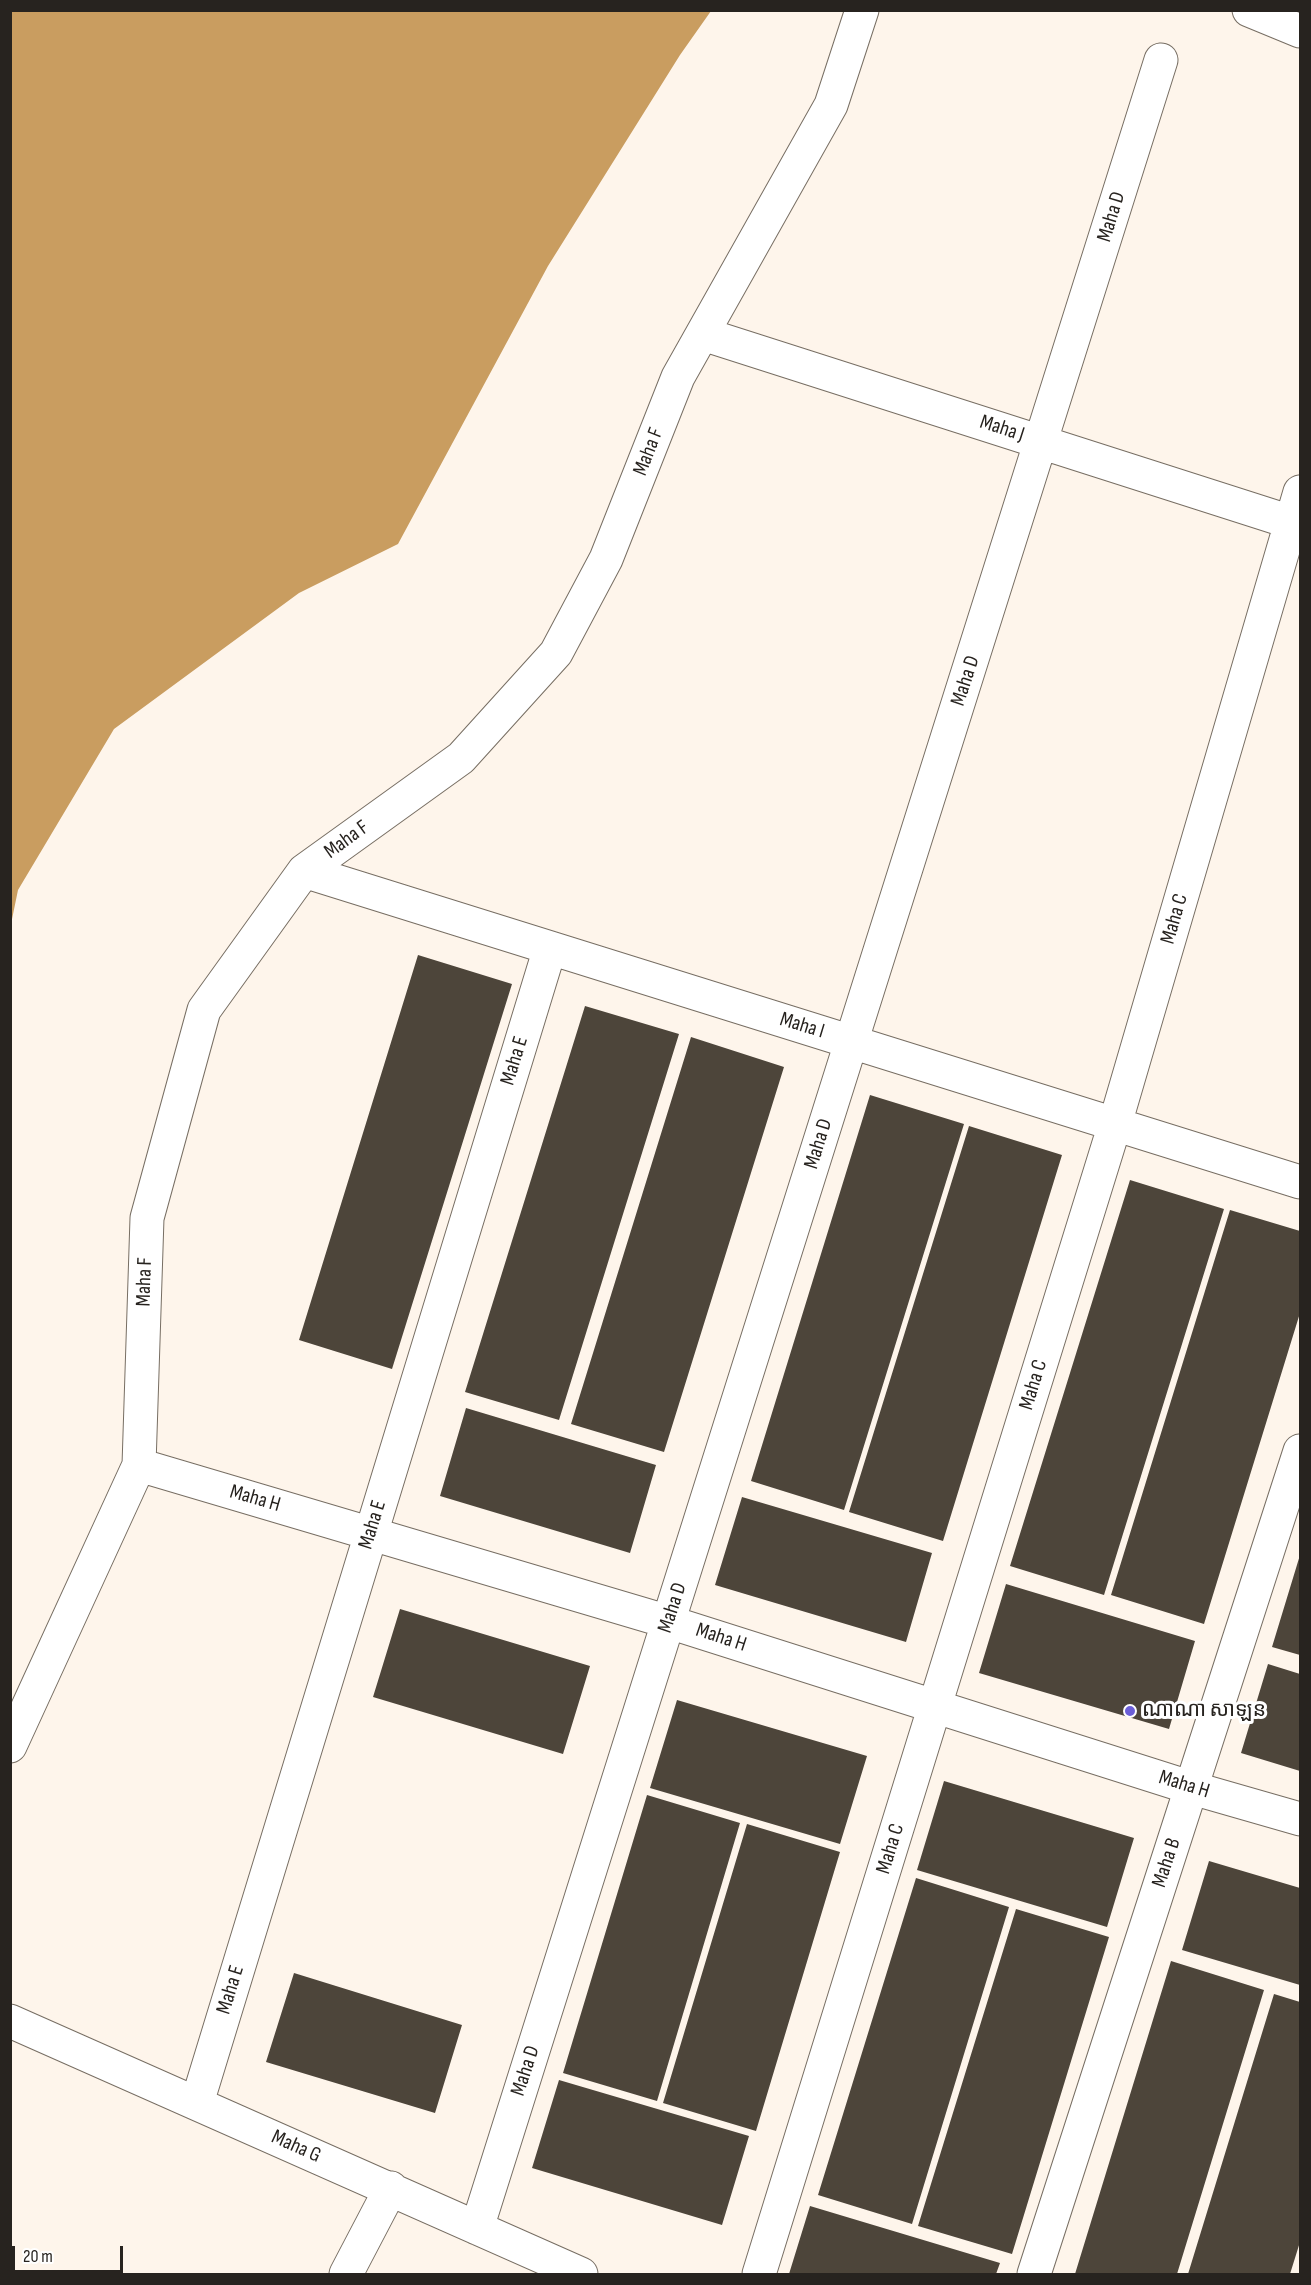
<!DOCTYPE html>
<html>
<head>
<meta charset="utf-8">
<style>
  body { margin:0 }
  #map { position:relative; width:1311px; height:2285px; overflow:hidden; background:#fef5eb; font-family:"Sofia Sans Condensed",sans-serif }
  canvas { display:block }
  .frame { position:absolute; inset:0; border:12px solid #27231f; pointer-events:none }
  .scale { position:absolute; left:12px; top:2246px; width:111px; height:27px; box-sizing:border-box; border:3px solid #27231f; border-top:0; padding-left:8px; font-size:18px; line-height:21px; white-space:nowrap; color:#27231f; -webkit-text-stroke:4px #fff; paint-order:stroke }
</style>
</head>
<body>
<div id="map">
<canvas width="1311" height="2285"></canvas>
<div class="frame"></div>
<div class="scale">20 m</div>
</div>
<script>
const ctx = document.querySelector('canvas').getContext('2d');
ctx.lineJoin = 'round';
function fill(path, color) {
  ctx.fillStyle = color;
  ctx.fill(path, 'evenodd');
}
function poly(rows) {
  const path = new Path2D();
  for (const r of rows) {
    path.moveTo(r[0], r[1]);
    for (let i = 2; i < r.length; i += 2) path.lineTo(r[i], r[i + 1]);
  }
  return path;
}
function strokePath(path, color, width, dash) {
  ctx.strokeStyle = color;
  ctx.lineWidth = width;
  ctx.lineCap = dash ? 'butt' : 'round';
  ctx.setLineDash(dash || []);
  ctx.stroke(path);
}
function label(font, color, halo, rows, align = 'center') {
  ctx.font = font + ' "Sofia Sans Condensed","Noto Sans Khmer",sans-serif';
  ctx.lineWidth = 6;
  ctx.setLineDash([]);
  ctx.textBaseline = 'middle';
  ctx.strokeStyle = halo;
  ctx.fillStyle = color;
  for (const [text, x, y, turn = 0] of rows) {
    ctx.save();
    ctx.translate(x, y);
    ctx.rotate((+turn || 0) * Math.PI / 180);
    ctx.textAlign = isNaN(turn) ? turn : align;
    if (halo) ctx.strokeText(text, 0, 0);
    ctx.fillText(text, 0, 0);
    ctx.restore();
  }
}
fill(poly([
  [11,10,711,11,680,55,548,266,398,544,299,593,114,729,18,890,11,924]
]), '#c99d60');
fill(poly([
  [418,955,512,984,392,1369,299,1340],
  [585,1006,679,1034,559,1420,465,1392],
  [691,1037,784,1067,664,1452,571,1424],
  [870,1095,964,1124,844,1510,751,1481],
  [969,1126,1062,1155,943,1541,849,1512],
  [1130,1180,1224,1209,1104,1595,1010,1566],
  [1230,1210,1300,1231,1300,1313,1204,1624,1111,1595],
  [466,1408,656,1465,630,1553,440,1496],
  [742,1497,932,1553,906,1642,715,1585],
  [1300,1555,1300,1655,1272,1647],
  [1006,1584,1195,1641,1169,1729,979,1673],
  [400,1609,590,1666,563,1754,373,1697],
  [1268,1664,1300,1674,1300,1771,1241,1753],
  [677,1700,867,1756,840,1844,650,1788],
  [944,1781,1134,1838,1107,1927,917,1870],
  [647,1795,740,1823,657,2101,563,2073],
  [747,1824,840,1852,756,2131,663,2103],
  [1209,1861,1300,1888,1300,1985,1182,1950],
  [916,1878,1009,1907,912,2224,818,2195],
  [1016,1909,1109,1937,1012,2254,918,2226],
  [1171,1961,1264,1990,1177,2274,1075,2274],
  [294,1973,462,2025,435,2113,266,2062],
  [1274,1994,1300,2002,1300,2242,1290,2274,1188,2274],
  [559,2080,749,2136,722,2225,532,2168],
  [810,2206,1000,2263,996,2274,789,2274]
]), '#4d453a');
const minor = poly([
  [1249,10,1300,31],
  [703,334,1300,525],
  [304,871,1300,1182],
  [139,1465,669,1622,1192,1788,1300,1819],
  [10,1746,139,1465,147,1218,204,1010,304,871,461,758,556,653,606,559,678,377,831,105,862,10],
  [10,2021,581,2274],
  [197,2103,550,948],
  [477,2228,1161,60],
  [346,2274,391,2188],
  [759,2274,1115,1124,1300,492],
  [1034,2274,1300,1451]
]);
strokePath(minor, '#776e63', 35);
strokePath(minor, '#fff', 33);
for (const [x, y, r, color] of [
  [1130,1711,6,"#6b5ed8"]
]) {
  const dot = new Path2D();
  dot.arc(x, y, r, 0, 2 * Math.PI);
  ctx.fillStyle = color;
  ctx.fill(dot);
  strokePath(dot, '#fff', 2);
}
label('21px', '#27231f', '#fff', [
  ["Maha D",1112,217,-73],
  ["Maha J",1002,429,18],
  ["Maha F",649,452,-69],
  ["Maha D",966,681,-72],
  ["Maha F",347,840,-36],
  ["Maha C",1175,919,-74],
  ["Maha I",802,1026,17],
  ["Maha E",515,1061,-73],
  ["Maha D",819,1144,-73],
  ["Maha F",145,1282,-88],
  ["Maha C",1034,1385,-73],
  ["Maha H",255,1499,16],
  ["Maha E",373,1525,-73],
  ["Maha D",673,1608,-72],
  ["Maha H",721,1638,18],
  ["Maha H",1184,1785,17],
  ["Maha C",891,1849,-73],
  ["Maha B",1167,1863,-72],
  ["Maha E",231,1990,-73],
  ["Maha D",526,2071,-72],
  ["Maha G",296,2147,24]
]);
label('21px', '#27231f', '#fff', [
  ["ណាណា សាឡន",1142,1711]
], 'left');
</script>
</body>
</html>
